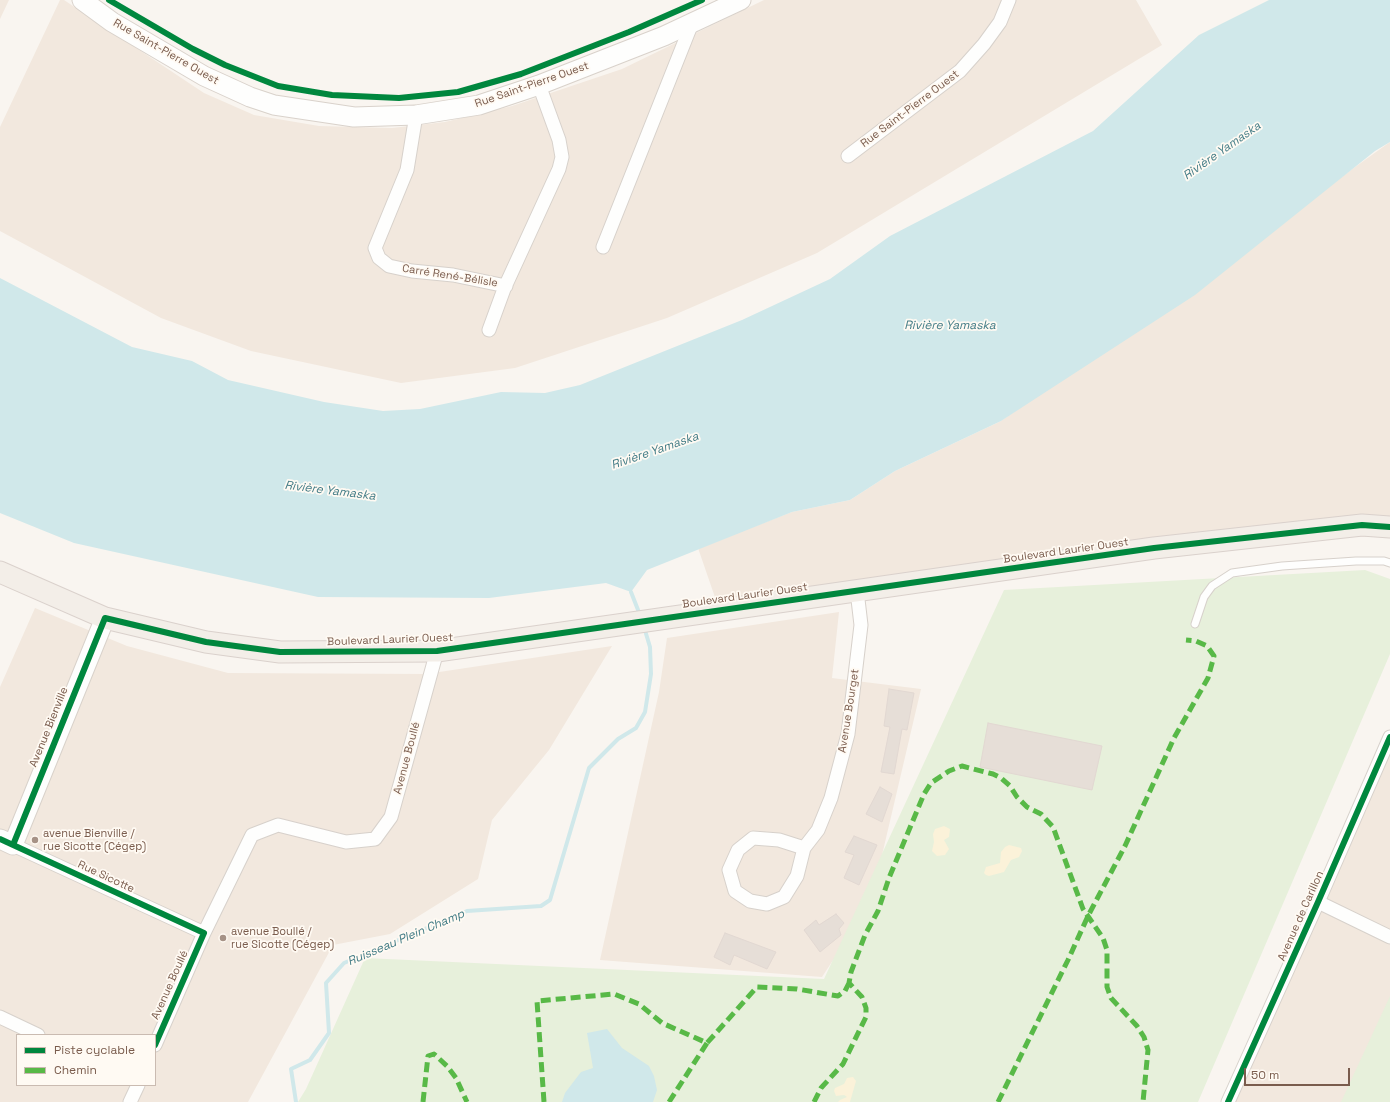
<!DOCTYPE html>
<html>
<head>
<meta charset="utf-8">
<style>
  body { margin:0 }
  #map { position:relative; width:1390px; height:1102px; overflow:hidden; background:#f9f5f0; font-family:"Space Grotesk",sans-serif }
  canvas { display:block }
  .legend { position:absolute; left:16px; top:1034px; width:140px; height:52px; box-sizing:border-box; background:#fffaf3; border:1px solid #cabbb1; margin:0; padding:5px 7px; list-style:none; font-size:12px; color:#7a5c4d }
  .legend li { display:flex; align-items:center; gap:8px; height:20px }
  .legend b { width:20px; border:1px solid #cabbb1 }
  .scale { position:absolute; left:1244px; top:1068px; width:106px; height:18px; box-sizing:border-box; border:2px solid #7a5c4d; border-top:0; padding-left:5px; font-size:12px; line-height:14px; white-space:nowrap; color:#7a5c4d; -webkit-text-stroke:3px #fffaf3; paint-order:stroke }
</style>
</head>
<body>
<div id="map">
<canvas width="1390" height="1102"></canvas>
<ul class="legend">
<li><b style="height:5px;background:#00873e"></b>Piste cyclable</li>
<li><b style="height:5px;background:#58b947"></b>Chemin</li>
</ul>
<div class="scale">50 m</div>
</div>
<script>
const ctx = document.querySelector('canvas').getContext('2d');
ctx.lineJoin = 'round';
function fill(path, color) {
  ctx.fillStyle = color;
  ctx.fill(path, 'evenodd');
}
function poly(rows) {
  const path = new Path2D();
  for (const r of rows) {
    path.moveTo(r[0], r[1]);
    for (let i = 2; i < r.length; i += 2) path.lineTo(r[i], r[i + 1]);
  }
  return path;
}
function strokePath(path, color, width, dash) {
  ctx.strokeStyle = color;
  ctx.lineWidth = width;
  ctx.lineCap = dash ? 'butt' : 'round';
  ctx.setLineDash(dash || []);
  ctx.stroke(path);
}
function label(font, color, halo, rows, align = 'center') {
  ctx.font = font + ' "Space Grotesk",sans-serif';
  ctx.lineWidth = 3.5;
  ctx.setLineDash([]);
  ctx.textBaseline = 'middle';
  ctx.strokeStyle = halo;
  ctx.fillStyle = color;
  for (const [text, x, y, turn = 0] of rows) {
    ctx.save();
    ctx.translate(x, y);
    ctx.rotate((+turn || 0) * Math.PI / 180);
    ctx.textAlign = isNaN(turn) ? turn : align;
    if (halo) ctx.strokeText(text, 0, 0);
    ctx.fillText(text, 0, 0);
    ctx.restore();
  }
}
fill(poly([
  [0,0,9,0,0,19],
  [60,0,64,0,204,93,254,115,319,126,392,128,445,122,512,106,622,69,764,0,1136,0,1162,45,817,253,667,318,515,368,401,383,251,351,161,318,0,231,0,127],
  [1390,142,1390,537,1218,534,718,606,698,548,792,512,850,500,895,471,1001,421],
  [35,608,127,646,228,673,426,674,612,646,549,750,492,820,478,879,390,934,333,945,248,1102,0,1102,0,687],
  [17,1035,155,1035,155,1085,17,1085],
  [839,612,832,678,921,689,871,902,822,977,600,960,659,692,667,638],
  [1390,741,1390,1102,1225,1102]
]), '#f2e8de');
fill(poly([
  [1365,570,1390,579,1390,654,1198,1102,298,1102,306,1089,365,958,824,979,1004,590],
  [1390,996,1390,1102,1341,1102]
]), '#e7f0db');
fill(poly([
  [944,826,950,829,949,837,944,840,949,849,945,855,937,856,932,851,934,842,933,834,935,829],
  [1009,845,1021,848,1022,851,1019,857,1011,860,1004,872,989,876,986,875,984,873,986,867,1000,863,1001,852,1005,847],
  [853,1077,856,1081,850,1102,838,1102,840,1100,847,1097,844,1095,836,1096,834,1091,835,1088,844,1084,847,1078]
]), '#fbf2d9');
fill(poly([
  [1269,0,1390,0,1390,142,1375,151,1195,295,1001,421,895,471,850,500,792,512,647,570,631,592,606,583,489,598,318,597,74,543,0,513,0,278,132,347,192,361,228,380,324,402,383,411,420,409,501,392,545,393,580,385,742,320,830,279,890,236,1093,131,1199,35],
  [607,1029,622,1048,649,1066,654,1076,657,1090,653,1102,562,1102,565,1093,581,1072,593,1068,587,1033]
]), '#d0e8ea');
strokePath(poly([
  [631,592,640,615],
  [296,1102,291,1069,310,1060,329,1033,326,983,344,963,467,911,541,906,550,900,589,768,618,739,636,728,645,712,651,674,650,647,644,627]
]), '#d0e8ea', 4);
const building = poly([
  [889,689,914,693,907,730,902,729,894,774,881,772,890,727,884,726,889,689],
  [988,723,1102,746,1092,790,980,767,988,723],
  [880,787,892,794,882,822,866,814,880,787],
  [854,836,877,845,859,885,844,878,854,855,845,852,854,836],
  [836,914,844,923,839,929,841,935,820,952,804,930,816,920,819,925,836,914],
  [725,933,776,952,767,969,734,955,730,965,714,957,725,933]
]);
fill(building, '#e6ded7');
strokePath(building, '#e2d8d2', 1);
const lane = poly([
  [1195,624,1204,597,1212,586,1232,573,1282,566,1356,561,1384,561,1390,563]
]);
const street = poly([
  [416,115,407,170,375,248,379,258,389,266,412,271,453,275,506,286],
  [848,156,960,71,984,44,1000,22,1009,0],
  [603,247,692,23],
  [489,330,504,289,559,169,562,157,559,140,539,85],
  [13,845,204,933],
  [804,848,779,840,753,838,738,850,729,870,735,891,750,901,767,904,784,897,797,876,804,848,818,830,831,798,848,734,861,625,857,591],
  [1318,902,1390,937],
  [0,1017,38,1035],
  [155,1045,204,933,252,835,278,825,346,842,375,839,391,817,437,651],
  [130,1102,138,1085],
  [1228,1102,1318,902,1390,737]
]);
const secondary = poly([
  [82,0,112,22,204,76,250,97,274,105,354,117,416,115,479,105,539,85,664,36,741,0],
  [0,839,13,845,105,618]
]);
const primary = poly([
  [0,572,105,618,206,642,280,652,437,651,1154,548,1362,525,1390,527]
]);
strokePath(lane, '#d7d1cb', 9);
strokePath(street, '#d7d1cb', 15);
strokePath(secondary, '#d9d2cb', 21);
strokePath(primary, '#dad1cc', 23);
strokePath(lane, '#fefefd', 7);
strokePath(street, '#fefefd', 13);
strokePath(secondary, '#fefefd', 19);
strokePath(primary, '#f3eee8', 21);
strokePath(poly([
  [423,1102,428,1056,434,1054,447,1066,456,1078,467,1102],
  [544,1102,537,1001,614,994,639,1004,662,1023,707,1043,757,987,797,989,838,996,845,991,849,983],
  [669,1102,707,1043],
  [814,1102,821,1088,843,1064,866,1017,866,1008,862,997,849,983,851,972,865,935,878,911,889,878,924,794,931,783,949,771,962,766,993,774,1001,778,1010,786,1017,797,1027,807,1041,814,1053,827,1083,909,1103,938,1107,950,1107,987,1111,998,1137,1026,1144,1037,1148,1050,1143,1102],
  [998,1102,1068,960,1088,916,1125,846,1174,738,1208,678,1214,656,1207,646,1196,641,1186,640]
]), '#58b947', 5, [10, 5]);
strokePath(poly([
  [109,0,193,49,225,65,278,86,332,95,399,98,458,92,521,74,629,32,702,0],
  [0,839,204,933,155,1045],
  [13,845,105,618,206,642,280,652,437,651,1154,548,1362,525,1390,527],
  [1228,1102,1318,902,1390,737]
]), '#00873e', 6);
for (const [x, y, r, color] of [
  [35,840,4,"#a69286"],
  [223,938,4,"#a69286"]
]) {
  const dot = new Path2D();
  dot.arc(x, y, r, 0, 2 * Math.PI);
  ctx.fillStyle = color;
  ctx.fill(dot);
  strokePath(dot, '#fffaf3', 1.5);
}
label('11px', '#7a5c4d', '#fffaf3', [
  ["Rue Saint-Pierre Ouest",166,52,30],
  ["Rue Saint-Pierre Ouest",532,85,-19],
  ["Rue Saint-Pierre Ouest",910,109,-37],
  ["Carré René-Bélisle",450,276,9],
  ["Boulevard Laurier Ouest",1066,551,-8],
  ["Boulevard Laurier Ouest",745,596,-8],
  ["Boulevard Laurier Ouest",390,640,-2],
  ["Avenue Bourget",849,711,-81],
  ["Avenue Bienville",49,727,-68],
  ["Avenue Boullé",407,758,-75],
  ["Rue Sicotte",106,877,25],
  ["Avenue de Carillon",1301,916,-66],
  ["Avenue Boullé",170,985,-66]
]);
label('11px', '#7a5c4d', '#fffaf3', [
  ["avenue Bienville /",43,834],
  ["rue Sicotte (Cégep)",43,847],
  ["avenue Boullé /",231,932],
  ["rue Sicotte (Cégep)",231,945]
], 'left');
label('italic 12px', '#437c86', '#fffaf3', [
  ["Rivière Yamaska",1222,151,-35],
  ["Rivière Yamaska",950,326],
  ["Rivière Yamaska",655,451,-19],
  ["Rivière Yamaska",330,491,7],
  ["Ruisseau Plein Champ",406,938,-23]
]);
</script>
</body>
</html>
